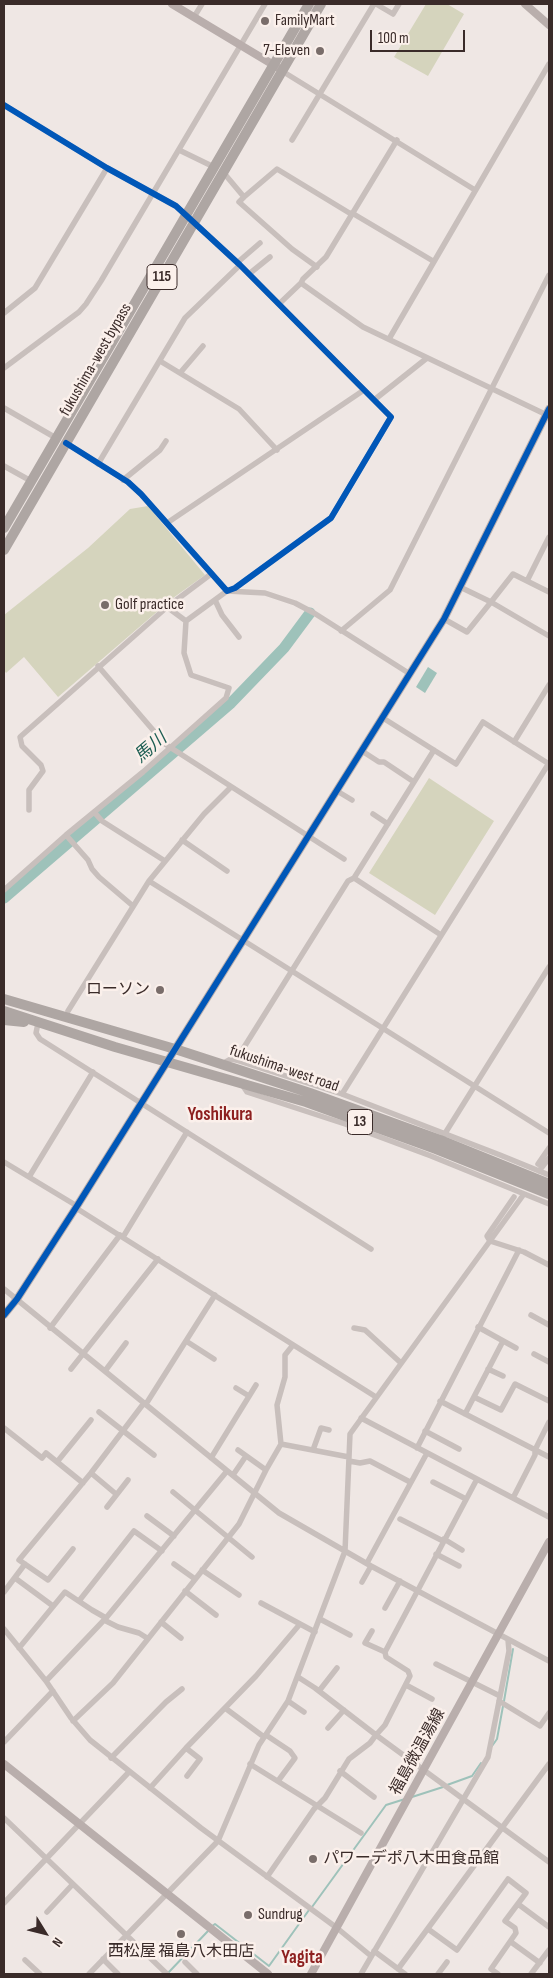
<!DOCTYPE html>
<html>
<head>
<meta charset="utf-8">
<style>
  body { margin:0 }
  #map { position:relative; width:553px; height:1978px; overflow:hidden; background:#efe7e4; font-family:"Sofia Sans Condensed",sans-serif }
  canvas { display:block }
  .frame { position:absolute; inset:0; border:5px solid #3a2b29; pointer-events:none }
  .north { position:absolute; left:20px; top:1908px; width:50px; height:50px; -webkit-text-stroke:4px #fbf0eb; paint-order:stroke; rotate:126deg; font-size:14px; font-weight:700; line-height:20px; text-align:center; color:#3a2b29 }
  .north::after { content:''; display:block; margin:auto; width:18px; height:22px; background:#3a2b29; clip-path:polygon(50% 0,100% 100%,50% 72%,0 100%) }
  .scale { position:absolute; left:370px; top:30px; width:95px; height:22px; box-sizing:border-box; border:2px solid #3a2b29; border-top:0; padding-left:6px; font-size:15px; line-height:18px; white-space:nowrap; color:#3a2b29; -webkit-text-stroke:4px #fbf0eb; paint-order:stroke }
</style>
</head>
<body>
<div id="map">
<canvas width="553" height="1978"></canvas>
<div class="frame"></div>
<div class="north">N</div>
<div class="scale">100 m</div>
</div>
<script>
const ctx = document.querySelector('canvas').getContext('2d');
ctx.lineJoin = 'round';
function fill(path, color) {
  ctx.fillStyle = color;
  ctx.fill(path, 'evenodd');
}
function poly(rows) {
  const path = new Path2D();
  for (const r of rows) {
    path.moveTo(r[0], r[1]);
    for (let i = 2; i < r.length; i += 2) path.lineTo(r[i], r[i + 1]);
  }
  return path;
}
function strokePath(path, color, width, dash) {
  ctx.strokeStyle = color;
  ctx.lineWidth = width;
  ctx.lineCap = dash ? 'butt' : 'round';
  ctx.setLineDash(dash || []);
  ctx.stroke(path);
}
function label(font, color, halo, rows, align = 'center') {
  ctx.font = font + ' "Sofia Sans Condensed","Noto Sans JP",sans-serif';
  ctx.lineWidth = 5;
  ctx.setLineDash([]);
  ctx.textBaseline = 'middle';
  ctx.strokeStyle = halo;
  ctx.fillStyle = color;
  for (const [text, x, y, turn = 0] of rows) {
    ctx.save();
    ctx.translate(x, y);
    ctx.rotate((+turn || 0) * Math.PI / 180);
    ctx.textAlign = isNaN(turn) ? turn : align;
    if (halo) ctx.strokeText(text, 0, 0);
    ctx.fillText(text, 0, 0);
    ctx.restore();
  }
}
fill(poly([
  [426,4,447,4,464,14,428,76,394,57],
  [148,506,205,575,173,598,58,697,24,657,6,673,4,670,4,615,88,548,130,509],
  [429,778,494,821,435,915,369,873]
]), '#d5d4bd');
fill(poly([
  [428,667,437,673,425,693,416,687]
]), '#9ec2ba');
strokePath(poly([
  [504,1701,513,1649],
  [492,1746,497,1739,503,1706],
  [447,1785,472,1776,481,1763],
  [412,1797,443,1787],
  [312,1907,386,1805,405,1799],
  [211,1927,215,1924,269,1966,309,1910],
  [168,1973,208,1931]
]), '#9ec2ba', 2);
strokePath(poly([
  [4,898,231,703,284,648,310,613]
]), '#9ec2ba', 11);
strokePath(poly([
  [376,4,393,14,399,4],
  [194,17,202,4],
  [282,71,475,190],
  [4,105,107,168,176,206,240,265,391,417,331,518,235,588,227,591,141,494,128,482,66,443],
  [292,140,374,4],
  [179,150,214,167],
  [223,172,244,197,239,202,292,249,317,267],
  [244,197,277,169,351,214],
  [352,213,433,261],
  [238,262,260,243],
  [249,274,270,257],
  [301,283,303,279,326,257,397,140],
  [279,304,301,283,363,327,549,416],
  [4,313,35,288,107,168],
  [389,339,549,64],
  [160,361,239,409,277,450],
  [4,368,79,312,86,304,101,281,265,4],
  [180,373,203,346],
  [374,400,427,358],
  [4,408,56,438],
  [98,464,185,318,240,265],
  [4,466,31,481],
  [123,480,160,450,166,441],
  [167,523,364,390],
  [527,581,549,537],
  [460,587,491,602,513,574,549,592],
  [215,600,222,615,239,637],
  [167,607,186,621],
  [444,619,467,632,491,602,549,636],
  [341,631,390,590,549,275],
  [98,666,165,744,344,859],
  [383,718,456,764,483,722,549,764],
  [514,742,549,685],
  [434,750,354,878,441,935],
  [362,751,379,762,384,762,414,782],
  [337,791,352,800],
  [29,810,29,790,43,771,41,765,22,746,20,737,167,607,211,574],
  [94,812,102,821,165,861],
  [373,814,388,824],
  [66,835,88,860,92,869,99,877,133,906],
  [182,840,227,871],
  [149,881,549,1133],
  [4,890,66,835,143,772,226,698,229,688,191,675,184,653,186,621,227,591,265,593,295,603,314,613,410,674],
  [68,1011,149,881,204,814,231,787],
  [38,1023,36,1033,40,1039,371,1249],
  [236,1060,348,881,354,878],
  [222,1064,231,1059,236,1060,342,1094,500,1155,549,1175],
  [241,1083,247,1092,345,1124,431,1156,549,1204],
  [342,1094,549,763],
  [444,1135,549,967],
  [4,1162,77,1206],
  [538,1164,549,1148],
  [539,1171,549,1158],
  [29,1177,93,1072],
  [514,1197,487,1236,490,1241,524,1252,549,1265],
  [76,1208,376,1397],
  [123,1237,187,1132],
  [4,1289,279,1513,371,1566,549,1661],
  [531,1315,549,1325],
  [478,1327,516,1348],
  [50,1328,120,1235],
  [354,1328,365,1330,401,1363],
  [186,1341,214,1359],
  [534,1354,549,1362],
  [71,1369,158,1259],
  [488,1369,503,1376],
  [105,1371,126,1343],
  [236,1388,249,1396],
  [474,1397,501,1410,515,1384,549,1401],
  [440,1401,549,1457],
  [146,1404,215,1295],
  [99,1412,154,1455],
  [465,1414,503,1341],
  [361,1418,549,1517],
  [4,1428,42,1458,46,1453,83,1483],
  [425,1431,459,1449],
  [281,1444,349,1457],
  [417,1448,519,1250],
  [238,1450,266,1470],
  [313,1450,321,1428,329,1430],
  [211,1458,256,1385],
  [349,1461,360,1463,370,1461,410,1482],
  [57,1462,91,1420],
  [91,1473,116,1494],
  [233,1475,246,1456],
  [433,1482,466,1499],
  [173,1492,252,1557],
  [513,1498,535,1455,535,1450,549,1422],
  [107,1507,128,1480],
  [147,1516,174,1536],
  [400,1519,443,1541],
  [444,1539,462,1550],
  [73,1549,48,1580,19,1560,91,1473,144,1403],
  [436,1554,459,1566],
  [367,1563,427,1453],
  [174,1564,195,1579],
  [202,1570,239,1595],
  [15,1578,53,1606],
  [362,1582,371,1566],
  [185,1591,216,1615],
  [4,1592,25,1564],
  [79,1601,134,1531,162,1551],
  [261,1603,315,1632],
  [385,1608,400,1581],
  [320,1619,350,1635],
  [104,1620,118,1627,139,1633,147,1638],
  [161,1622,181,1638],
  [4,1629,46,1681,71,1718,90,1740,201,1828,337,1928,371,1956],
  [372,1631,365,1643,385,1652],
  [19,1648,65,1592,92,1610,106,1618],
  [436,1664,500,1696],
  [298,1677,315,1688,376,1735,385,1725,410,1676,408,1671,386,1657,385,1652,477,1479],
  [46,1681,106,1618,227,1471],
  [406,1685,432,1699],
  [319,1691,337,1668],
  [288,1701,304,1712],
  [499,1701,540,1726,549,1713],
  [225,1708,264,1737],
  [73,1721,113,1683,239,1524,266,1470,281,1444,277,1405,285,1377,285,1355,293,1345],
  [328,1728,344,1710],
  [266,1735,290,1751,295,1758,278,1781],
  [4,1742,53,1691],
  [186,1748,200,1759,187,1776],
  [111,1758,166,1702,182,1689],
  [250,1764,361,1833],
  [340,1771,374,1797],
  [150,1788,186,1748,256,1676,300,1624],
  [4,1818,167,1974],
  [267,1877,314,1809,325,1798,349,1759,370,1743,376,1735,549,1862],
  [4,1903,129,1772],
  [518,1904,549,1927],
  [47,1912,72,1885],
  [428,1929,457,1950,508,1879,526,1893,505,1921,515,1928,516,1933,491,1969,498,1974],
  [511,1942,540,1963],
  [374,1951,405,1974],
  [103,1959,118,1974],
  [25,1960,40,1974],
  [185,1962,197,1974],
  [398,1969,549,1764],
  [89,1974,218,1841,259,1745,288,1701,345,1551,350,1434,524,1194],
  [361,1974,488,1757,509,1651,508,1640],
  [438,1974,447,1962],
  [531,1974,549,1950]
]), '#c8bfbc', 5.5);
strokePath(poly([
  [172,4,277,67],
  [525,4,549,25],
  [4,1315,17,1299,77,1206,444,619,549,409],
  [4,1764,268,1974],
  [311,1974,549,1542]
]), '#b9aeac', 8);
strokePath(poly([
  [4,528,309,4],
  [4,550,321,4],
  [4,999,175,1049,310,1093,440,1140,549,1184],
  [4,1011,115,1047,306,1102,436,1149,549,1194],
  [4,1020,24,1022]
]), '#aea6a3', 10);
strokePath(poly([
  [4,105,107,168,176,206,240,265,391,417,331,518,235,588,227,591,141,494,128,482,66,443],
  [4,1315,17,1299,77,1206,444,619,549,409]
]), '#0057b8', 6);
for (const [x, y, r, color] of [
  [265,21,5,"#796d6a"],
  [320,51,5,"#796d6a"],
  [105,605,5,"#796d6a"],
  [160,990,5,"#796d6a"],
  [313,1859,5,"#796d6a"],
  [248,1915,5,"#796d6a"],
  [181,1934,5,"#796d6a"]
]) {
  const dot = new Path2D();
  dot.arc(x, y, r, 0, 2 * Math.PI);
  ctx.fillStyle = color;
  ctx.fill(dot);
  strokePath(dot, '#fbf0eb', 2);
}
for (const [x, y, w] of [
  [162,277,30],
  [360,1122,25]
]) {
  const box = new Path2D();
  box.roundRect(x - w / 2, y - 12.5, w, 25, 4);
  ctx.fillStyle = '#fbf0eb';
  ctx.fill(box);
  strokePath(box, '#3a2b29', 1);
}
label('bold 15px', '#3a2b29', null, [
  ["115",162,277],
  ["13",360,1122]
]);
label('16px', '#3a2b29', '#fbf0eb', [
  ["FamilyMart",275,21],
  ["7-Eleven",310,51,"right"],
  ["Golf practice",115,605],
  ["ローソン",150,990,"right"],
  ["パワーデポ八木田食品館",323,1859],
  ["Sundrug",258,1915],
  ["西松屋 福島八木田店",181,1952,"center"]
], 'left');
label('16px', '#3a2b29', '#fbf0eb', [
  ["fukushima-west bypass",96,360,-60],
  ["fukushima-west road",284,1069,19],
  ["福島微温湯線",418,1752,-61]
]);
label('italic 18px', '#1d5e53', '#fbf0eb', [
  ["馬川",151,748,-41]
]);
label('bold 19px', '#8d1f1f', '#fbf0eb', [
  ["Yoshikura",220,1115],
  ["Yagita",302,1958]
]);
</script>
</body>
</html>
